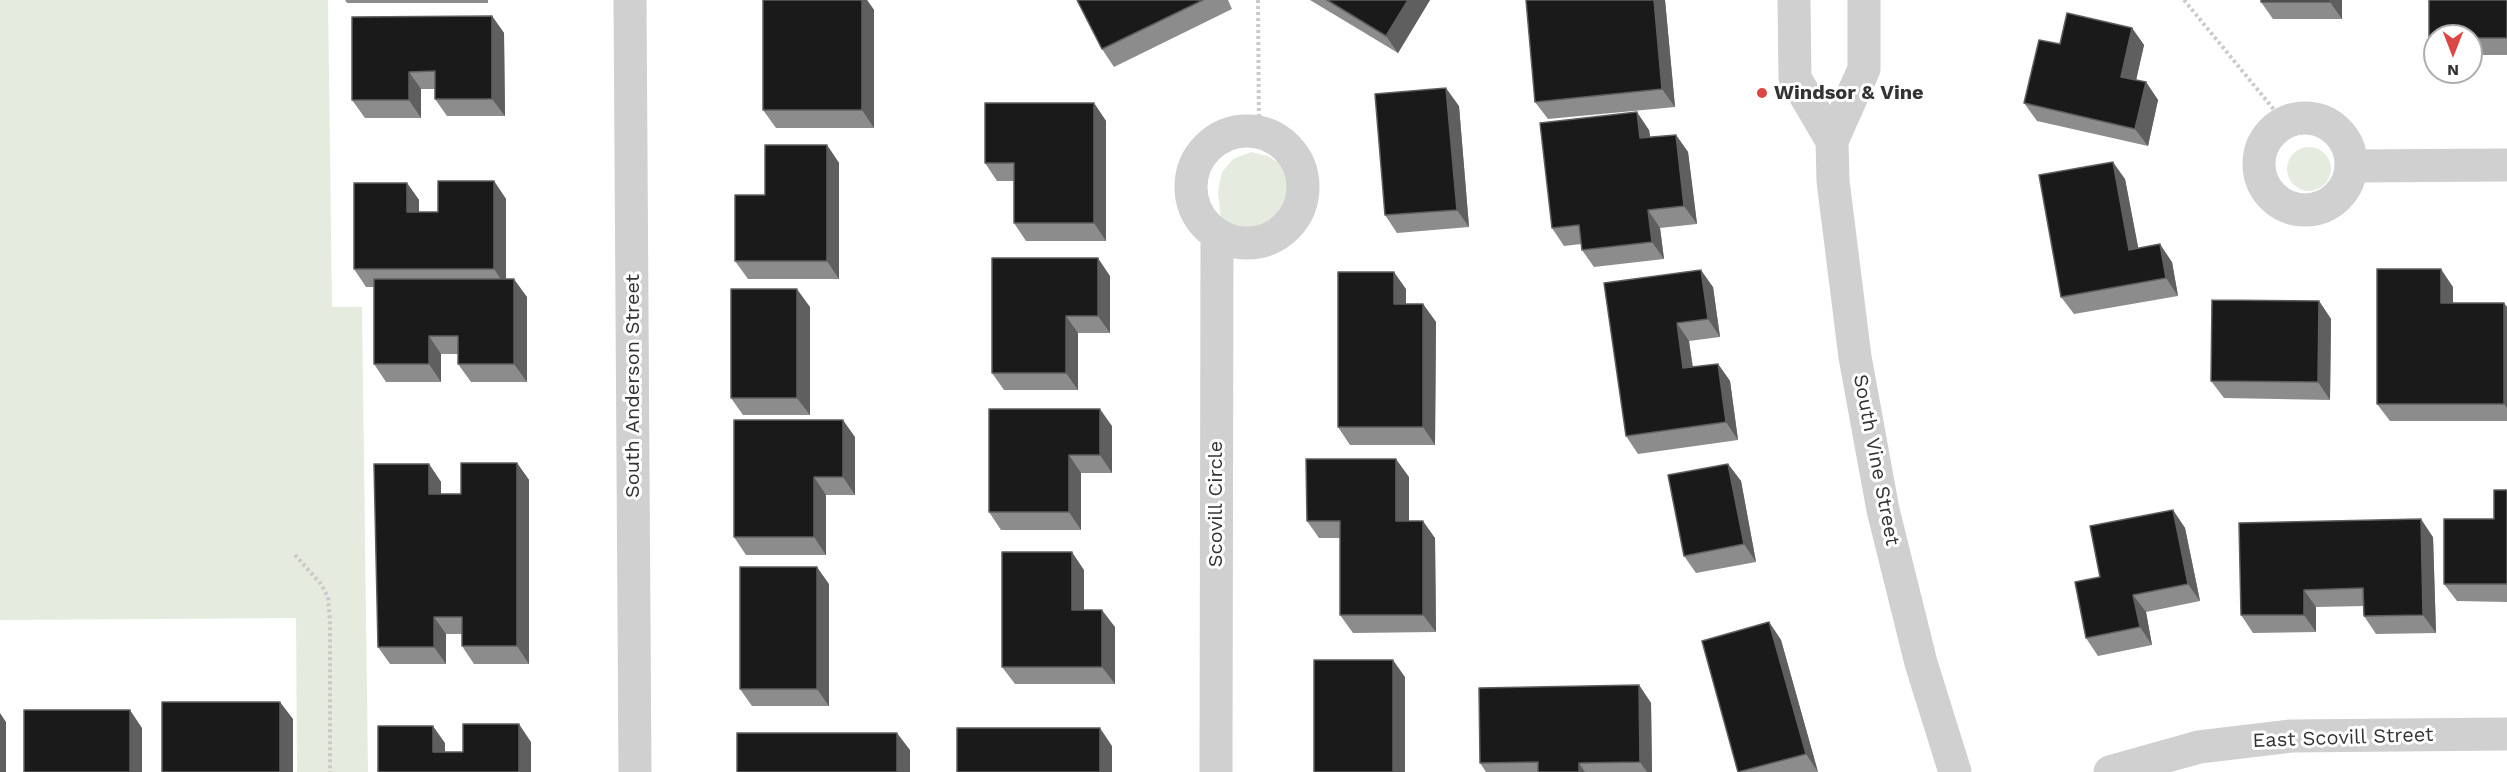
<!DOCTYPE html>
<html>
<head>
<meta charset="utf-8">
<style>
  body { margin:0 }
  #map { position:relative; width:2507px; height:772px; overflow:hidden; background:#fff; font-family:"Work Sans",sans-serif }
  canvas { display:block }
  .north { position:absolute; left:2423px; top:24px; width:60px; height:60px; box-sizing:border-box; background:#fff; border:2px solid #adadad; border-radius:50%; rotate:180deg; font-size:16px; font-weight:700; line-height:24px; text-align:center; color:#333 }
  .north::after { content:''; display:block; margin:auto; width:21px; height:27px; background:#da4745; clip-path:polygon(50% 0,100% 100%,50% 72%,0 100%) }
</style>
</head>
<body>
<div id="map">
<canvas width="2507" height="772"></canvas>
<div class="north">N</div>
</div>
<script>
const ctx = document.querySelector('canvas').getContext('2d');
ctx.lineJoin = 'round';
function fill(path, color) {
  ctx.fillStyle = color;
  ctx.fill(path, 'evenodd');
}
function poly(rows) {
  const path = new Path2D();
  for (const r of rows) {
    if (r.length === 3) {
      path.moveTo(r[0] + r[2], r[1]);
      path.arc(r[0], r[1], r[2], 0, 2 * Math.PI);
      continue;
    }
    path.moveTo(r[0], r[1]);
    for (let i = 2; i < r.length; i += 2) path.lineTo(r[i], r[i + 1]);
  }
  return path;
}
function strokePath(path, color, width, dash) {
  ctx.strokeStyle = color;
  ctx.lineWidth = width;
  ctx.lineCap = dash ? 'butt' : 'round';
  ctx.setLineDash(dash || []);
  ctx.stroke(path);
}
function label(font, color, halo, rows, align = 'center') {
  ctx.font = font + ' "Work Sans",sans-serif';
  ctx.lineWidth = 6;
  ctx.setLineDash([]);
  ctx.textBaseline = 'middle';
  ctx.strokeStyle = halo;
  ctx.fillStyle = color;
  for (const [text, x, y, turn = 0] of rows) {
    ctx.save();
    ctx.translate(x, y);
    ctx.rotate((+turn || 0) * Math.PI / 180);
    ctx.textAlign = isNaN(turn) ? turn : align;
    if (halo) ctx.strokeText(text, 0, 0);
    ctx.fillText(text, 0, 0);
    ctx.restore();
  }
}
fill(poly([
  [0,0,328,0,332,307,362,307,368,772,297,772,296,618,0,620],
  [2309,169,22],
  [1251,152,1268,156,1279,163,1290,179,1292,194,1288,209,1276,225,1261,231,1222,231,1218,191,1222,172,1233,159]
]), '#e5ebdf');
strokePath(poly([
  [1258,0,1259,131],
  [2184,0,2285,123],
  [295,555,321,584,328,597,330,621,330,772]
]), '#cacaca', 4, [3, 3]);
strokePath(poly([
  [630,0,635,772],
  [2305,164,46],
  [1247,187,56],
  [2352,166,2507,165],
  [1216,772,1217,235],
  [2110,772,2199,747,2291,736,2507,734]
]), '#d0d0d0', 33);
strokePath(poly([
  [1794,0,1795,78,1832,141],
  [1864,0,1864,69,1832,141,1833,181,1855,357,1883,510,1921,663,1955,772]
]), '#d0d0d0', 33);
fill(poly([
  [345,0,488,0,488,3,347,3],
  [763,0,867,0,874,10,874,128,776,128,763,110],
  [1077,0,1228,0,1232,9,1114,67,1102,49],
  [1310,0,1430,0,1398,53],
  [1526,0,1665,0,1675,107,1548,119,1535,102],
  [2342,0,2342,19,2273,19,2261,2],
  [2507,0,2507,55,2471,55,2471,36,2435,36,2435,47,2429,38],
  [492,16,504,33,505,116,447,116,435,99,435,89,421,89,421,118,365,118,352,100],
  [2132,28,2144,45,2136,80,2146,82,2158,100,2148,146,2037,121,2024,103,2060,44],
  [1094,103,1106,121,1106,241,1026,241,1014,223,1014,181,997,181,985,163],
  [1459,106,1469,227,1397,233,1385,215],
  [1649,130,1650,137,1676,135,1688,152,1697,224,1660,228,1664,259,1594,267,1582,250,1581,244,1564,246,1552,228],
  [827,145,839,163,839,279,748,279,735,261,765,195],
  [2125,179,2138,248,2172,262,2178,296,2074,314,2061,297],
  [494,181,506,199,506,279,527,297,527,382,471,382,458,364,458,354,441,354,441,382,386,382,374,364,374,287,366,287,354,269,407,183,419,200,419,212,438,212],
  [1110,276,1110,333,1078,333,1078,390,1004,390,992,373],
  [1604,283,1713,287,1720,337,1689,341,1693,367,1718,364,1730,381,1738,440,1638,454,1626,436],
  [2453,287,2453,303,2507,307,2507,421,2390,421,2377,404],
  [1406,289,1406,304,1423,304,1436,322,1435,445,1350,445,1338,427],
  [2319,301,2331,319,2330,400,2224,398,2211,381],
  [810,307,810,415,743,415,731,398],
  [989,409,1112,426,1112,473,1081,473,1081,530,1001,530,989,512],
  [855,437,855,495,826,495,826,555,746,555,734,537],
  [517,463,529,480,529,664,474,664,462,646,462,634,446,634,446,664,390,664,378,647,429,464,441,482,441,494,461,494],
  [1728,464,1741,481,1756,562,1696,573,1684,556],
  [1409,477,1409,521,1435,538,1436,632,1353,633,1340,615,1340,538,1319,538,1307,521],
  [2507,490,2507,602,2457,601,2444,584,2494,519],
  [2173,510,2185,528,2200,601,2146,612,2152,645,2098,656,2086,638,2100,577],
  [2433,537,2436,633,2376,634,2364,616,2363,606,2316,607,2316,632,2253,633,2241,615],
  [1084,570,1084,610,1115,627,1115,684,1015,684,1002,667],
  [829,584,829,706,752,706,740,689],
  [1769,622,1781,640,1818,772,1738,772],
  [1639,685,1651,703,1652,772,1486,772,1480,763]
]), '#8c8c8c');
fill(poly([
  [862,0,867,0,874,10,874,128,862,110],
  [1408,0,1430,0,1398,53,1386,36],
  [1654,0,1665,0,1675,107,1662,89],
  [2330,0,2342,0,2342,19,2330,2],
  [492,16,504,33,505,116,492,99],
  [2132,28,2144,45,2133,94,2121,77],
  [409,72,421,89,421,118,409,100],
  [2146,82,2158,100,2148,146,2135,129],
  [1446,88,1459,106,1469,227,1457,210],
  [1094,103,1106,121,1106,241,1094,223],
  [1637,112,1649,130,1653,156,1640,138],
  [1676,135,1688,152,1697,224,1684,206],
  [827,145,839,163,839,279,827,261],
  [2113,162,2125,179,2142,267,2129,250],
  [494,181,506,199,506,287,494,269],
  [407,183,419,200,419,229,407,212],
  [1648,210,1660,228,1664,259,1652,242],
  [2160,244,2172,262,2178,296,2166,278],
  [1098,258,1110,276,1110,333,1098,316],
  [2441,269,2453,287,2453,320,2441,303],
  [1701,270,1713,287,1720,337,1708,319],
  [1394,272,1406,289,1406,322,1394,304],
  [514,279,527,297,527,382,514,364],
  [797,289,810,307,810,415,797,398],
  [2319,301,2331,319,2330,400,2318,382],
  [2504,303,2507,307,2507,408,2504,404],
  [1423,304,1436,322,1435,445,1423,427],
  [1066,316,1078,333,1078,390,1066,373],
  [1677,323,1689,341,1695,385,1683,368],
  [429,336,441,354,441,382,429,364],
  [1718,364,1730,381,1738,440,1726,422],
  [1100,409,1112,426,1112,473,1100,455],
  [843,420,855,437,855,495,843,477],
  [1069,455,1081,473,1081,530,1069,512],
  [1396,459,1409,477,1409,538,1396,521],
  [517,463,529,480,529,664,517,646],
  [429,464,441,482,441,511,429,494],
  [1728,464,1741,481,1756,562,1744,544],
  [814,477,826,495,826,555,814,537],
  [2173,510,2185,528,2200,601,2188,584],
  [2421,519,2433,537,2436,633,2423,615],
  [1423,521,1435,538,1436,632,1423,615],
  [1072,552,1084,570,1084,627,1072,610],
  [817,567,829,584,829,706,817,689],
  [2304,590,2316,607,2316,632,2304,615],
  [2133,595,2146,612,2152,645,2140,627],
  [1102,610,1115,627,1115,684,1102,667],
  [434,617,446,634,446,664,434,647],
  [1769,622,1781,640,1818,772,1806,754],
  [1393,660,1405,677,1405,772,1393,772],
  [1639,685,1651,703,1652,772,1647,772,1640,762],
  [280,702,293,719,293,772,280,772],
  [130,710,142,728,142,772,130,772],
  [0,713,6,722,6,772,0,772],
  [519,724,531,742,531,772,519,772],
  [433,726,445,743,445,769,433,752],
  [1100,728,1112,746,1112,772,1100,772],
  [897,733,910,750,910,772,897,772],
  [1579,763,1585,772,1579,772]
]), '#5f5f5f');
const building = poly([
  [763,0,862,0,862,110,763,110,763,0],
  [1077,0,1203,0,1102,49,1077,0],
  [1327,0,1408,0,1386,36,1327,0],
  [1526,0,1654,0,1662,89,1535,102,1526,0],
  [2261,0,2330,0,2330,2,2261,2,2261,0],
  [2429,0,2507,0,2507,38,2471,38,2471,36,2435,36,2435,38,2429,38,2429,0],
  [2067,13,2132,28,2121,77,2146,82,2135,129,2024,103,2039,40,2060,44,2067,13],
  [492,16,492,99,435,99,435,71,409,72,409,100,352,100,352,17,492,16],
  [1446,88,1457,210,1385,215,1375,94,1446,88],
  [985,103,1094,103,1094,223,1014,223,1014,163,985,163,985,103],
  [1637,112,1640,138,1676,135,1684,206,1648,210,1652,242,1582,250,1579,225,1552,228,1540,123,1637,112],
  [765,145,827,145,827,261,735,261,735,195,765,195,765,145],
  [2113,162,2129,250,2160,244,2166,278,2061,297,2039,175,2113,162],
  [438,181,494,181,494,269,354,269,354,183,407,183,407,212,438,212,438,181],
  [992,258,1098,258,1098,316,1066,316,1066,373,992,373,992,258],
  [2377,269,2441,269,2441,303,2504,303,2504,404,2377,404,2377,269],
  [1701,270,1708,319,1677,323,1683,368,1718,364,1726,422,1626,436,1604,283,1701,270],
  [1338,272,1394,272,1394,304,1423,304,1423,427,1338,427,1338,272],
  [374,279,514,279,514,364,458,364,458,336,429,336,429,364,374,364,374,279],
  [731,289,797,289,797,398,731,398,731,289],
  [2212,300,2319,301,2318,382,2211,381,2212,300],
  [989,409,1100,409,1100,455,1069,455,1069,512,989,512,989,409],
  [734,420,843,420,843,477,814,477,814,537,734,537,734,420],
  [1306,459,1396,459,1396,521,1423,521,1423,615,1340,615,1340,521,1307,521,1306,459],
  [461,463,517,463,517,646,462,646,462,617,434,617,434,647,378,647,374,464,429,464,429,494,461,494,461,463],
  [1728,464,1744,544,1684,556,1668,475,1728,464],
  [2494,490,2507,490,2507,584,2444,584,2444,519,2494,519,2494,490],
  [2173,510,2188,584,2133,595,2140,627,2086,638,2075,582,2100,577,2090,526,2173,510],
  [2421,519,2423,615,2364,616,2363,588,2304,590,2304,615,2241,615,2239,523,2421,519],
  [1002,552,1072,552,1072,610,1102,610,1102,667,1002,667,1002,552],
  [740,567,817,567,817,689,740,689,740,567],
  [1769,622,1806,754,1738,772,1702,641,1769,622],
  [1314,660,1393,660,1393,772,1314,772,1314,660],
  [1639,685,1640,762,1579,763,1579,772,1538,772,1538,762,1480,763,1479,688,1639,685],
  [162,702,280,702,280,772,162,772,162,702],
  [24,710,130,710,130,772,24,772,24,710],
  [463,724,519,724,519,772,378,772,378,726,433,726,433,752,463,752,463,724],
  [957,728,1100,728,1100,772,957,772,957,728],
  [737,733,897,733,897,772,737,772,737,733]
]);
fill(building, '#1a1a1a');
strokePath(building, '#5f5f5f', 1.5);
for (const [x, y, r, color] of [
  [1762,93,6,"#da4745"]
]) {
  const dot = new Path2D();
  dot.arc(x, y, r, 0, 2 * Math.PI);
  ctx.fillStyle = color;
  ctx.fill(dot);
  strokePath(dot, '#fff', 2);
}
label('bold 20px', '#333', '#fff', [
  ["Windsor & Vine",1774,93]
], 'left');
label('20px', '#333', '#fff', [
  ["South Anderson Street",633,386,-90],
  ["South Vine Street",1876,460,79],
  ["Scovill Circle",1216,504,-90],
  ["East Scovill Street",2343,738,-2]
]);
</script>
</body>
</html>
